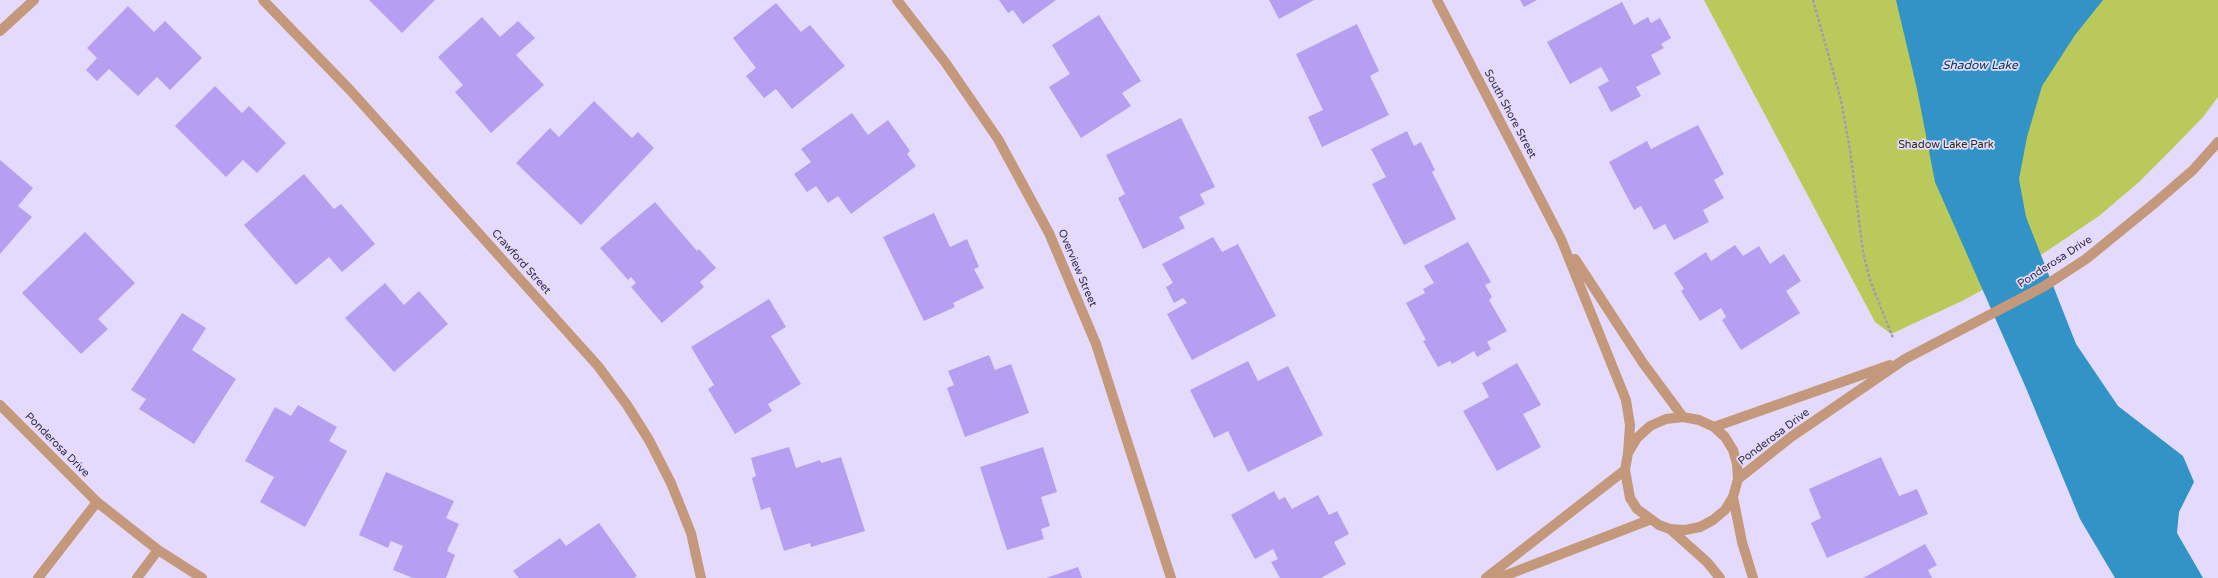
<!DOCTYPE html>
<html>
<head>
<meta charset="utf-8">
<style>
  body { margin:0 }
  canvas { display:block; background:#e3dafe }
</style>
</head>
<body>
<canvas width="2218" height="578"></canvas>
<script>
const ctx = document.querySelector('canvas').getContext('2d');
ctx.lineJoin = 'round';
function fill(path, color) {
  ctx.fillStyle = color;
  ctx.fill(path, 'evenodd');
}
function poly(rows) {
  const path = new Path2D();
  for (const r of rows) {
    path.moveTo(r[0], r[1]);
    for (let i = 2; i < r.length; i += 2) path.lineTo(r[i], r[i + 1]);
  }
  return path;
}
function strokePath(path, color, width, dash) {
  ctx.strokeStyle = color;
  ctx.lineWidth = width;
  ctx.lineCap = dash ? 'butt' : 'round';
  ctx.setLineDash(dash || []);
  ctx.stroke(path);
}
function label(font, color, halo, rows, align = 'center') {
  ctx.font = font + ' "Varela Round",sans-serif';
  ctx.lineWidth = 3.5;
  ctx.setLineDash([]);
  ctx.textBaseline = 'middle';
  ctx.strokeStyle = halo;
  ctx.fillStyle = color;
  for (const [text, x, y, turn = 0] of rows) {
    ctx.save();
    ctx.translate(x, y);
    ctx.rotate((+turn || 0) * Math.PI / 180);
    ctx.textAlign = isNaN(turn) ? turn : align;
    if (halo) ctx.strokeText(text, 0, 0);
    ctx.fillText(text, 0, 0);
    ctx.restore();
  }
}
fill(poly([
  [1704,0,2218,0,2218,97,2203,117,2172,149,2139,182,2099,216,2017,271,1962,301,1891,334,1875,322]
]), '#baca5a');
fill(poly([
  [1896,0,2103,0,2075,35,2042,86,2027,137,2019,179,2026,217,2076,344,2118,406,2183,456,2194,482,2179,512,2177,533,2203,578,2115,578,2080,519,2026,388,1935,182,1917,89]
]), '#3193c6');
fill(poly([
  [369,0,435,0,402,33],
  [999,0,1056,0,1023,24,1013,10,1008,13],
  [1269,0,1314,0,1279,19],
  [1520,0,1537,0,1524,7],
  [1622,2,1634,25,1648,17,1651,23,1660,18,1671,38,1661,44,1664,48,1651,55,1661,74,1636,87,1641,96,1611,112,1598,87,1609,81,1601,67,1570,84,1547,42],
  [776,3,801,32,810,25,845,66,792,109,776,89,764,98,746,76,756,68,733,38],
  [128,6,154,32,165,21,202,58,170,90,157,77,138,96,109,69,97,81,86,70,97,58,87,48],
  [1099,15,1141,81,1122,93,1131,106,1081,138,1049,87,1070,74,1052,45],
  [482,17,500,37,518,21,535,38,516,55,544,85,491,133,455,92,463,85,438,57],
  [1357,24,1379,71,1370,76,1389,115,1322,147,1308,117,1323,110,1296,54],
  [215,86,242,113,249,106,286,143,257,173,243,160,226,177,175,126],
  [594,101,632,138,638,132,654,148,581,225,516,163,550,128,559,137],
  [852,113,868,135,888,120,910,151,907,154,916,166,851,214,838,196,828,203,816,186,807,192,794,174,811,162,801,149],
  [1181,118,1215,187,1200,194,1205,204,1179,217,1185,228,1143,249,1118,198,1125,194,1106,155],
  [1698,125,1724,174,1714,180,1724,198,1703,210,1709,222,1674,240,1665,224,1654,230,1641,206,1634,210,1609,162,1647,141,1651,149],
  [1407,131,1414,146,1421,142,1435,170,1432,172,1456,219,1404,245,1372,184,1386,177,1371,149],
  [0,160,33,188,18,206,32,217,0,254],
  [304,174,334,209,341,204,375,244,342,272,329,257,296,285,244,225],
  [655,202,697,251,699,249,716,268,700,282,704,287,662,323,631,287,636,283,631,277,628,280,600,248],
  [934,213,950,247,967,239,979,267,974,269,984,288,953,303,955,307,924,321,883,237],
  [85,232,135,283,98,319,108,329,81,354,22,293],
  [1213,237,1222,252,1238,244,1276,316,1192,360,1167,314,1187,303,1183,298,1174,303,1166,287,1173,283,1162,264],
  [1468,242,1491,282,1485,285,1492,297,1489,300,1507,331,1487,342,1491,349,1477,357,1474,351,1452,364,1450,361,1438,367,1423,341,1426,340,1406,303,1425,293,1423,289,1434,283,1424,266],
  [1735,245,1743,256,1759,246,1770,264,1784,254,1801,281,1786,291,1800,313,1741,350,1722,320,1726,317,1721,308,1700,321,1681,291,1684,289,1674,273,1706,252,1711,261],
  [385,283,404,305,419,291,448,324,394,372,345,318],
  [769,299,786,327,771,336,801,384,768,404,772,411,735,434,708,389,714,385,691,347],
  [182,313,206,328,192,350,236,379,194,444,139,409,146,399,131,390],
  [989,355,995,370,1011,364,1029,413,965,437,947,388,954,385,948,371],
  [1248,361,1258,381,1288,366,1323,435,1248,472,1228,431,1214,438,1190,390],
  [1517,363,1541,405,1523,414,1541,447,1497,471,1463,411,1489,397,1482,383],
  [298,405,337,427,329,441,347,451,305,527,260,502,274,477,245,461,275,407,291,416],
  [789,447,796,468,820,460,821,463,841,457,865,531,811,547,810,543,784,551,770,507,761,510,752,478,756,476,751,458],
  [1043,447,1057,492,1041,497,1050,526,1041,529,1044,539,1007,550,980,467],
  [1881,457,1899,496,1917,489,1928,514,1827,558,1811,523,1821,518,1809,489],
  [386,472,454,501,446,518,459,524,447,551,455,555,446,578,413,578,393,570,403,546,391,541,388,548,359,535],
  [1274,491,1279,500,1285,497,1292,509,1318,495,1329,515,1337,511,1349,534,1334,542,1346,564,1321,578,1280,578,1271,562,1278,559,1273,549,1255,559,1231,515],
  [599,523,637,576,634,578,519,578,513,571,560,538,566,546],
  [1925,544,1937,565,1928,570,1932,578,1863,578],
  [1078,567,1082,578,1046,578]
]), '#b69ff1');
strokePath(poly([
  [1813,0,1841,100,1850,150,1863,252,1870,280,1893,338]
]), '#a099b8', 2.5, [3, 2]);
strokePath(poly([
  [263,0,350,90,598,366,627,405,649,440,671,483,691,533,701,578],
  [897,0,945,62,998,139,1049,233,1096,344,1171,578],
  [1437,0,1561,239,1626,400,1630,425,1628,453],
  [0,31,34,0],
  [1575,259,1643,363,1683,417],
  [0,405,97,502,158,550,202,578],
  [1714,427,1890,365],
  [1738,479,1791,437,1905,359,2043,287,2086,259,2156,202,2193,170,2218,142],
  [1733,497,1725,510,1713,520,1700,527,1685,530,1670,529,1659,525,1637,509,1630,498,1625,470,1628,453,1637,438,1650,426,1666,419,1683,417,1699,420,1714,427,1725,437,1733,450,1737,464,1738,479,1733,497,1742,542,1753,578],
  [1670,529,1707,562,1720,578],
  [38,578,97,502],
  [137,578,158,550],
  [1486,578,1625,470],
  [1499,578,1649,520]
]), '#c4997b', 10);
label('11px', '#352f46', '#e3dafe', [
  ["South Shore Street",1510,114,62],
  ["Crawford Street",521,262,48],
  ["Ponderosa Drive",2055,262,-33],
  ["Overview Street",1077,268,67],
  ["Ponderosa Drive",1774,437,-37],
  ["Ponderosa Drive",57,445,45]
]);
label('11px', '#2a2d19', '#e3dafe', [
  ["Shadow Lake Park",1946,145]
]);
label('italic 12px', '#003650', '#e3dafe', [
  ["Shadow Lake",1980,66]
]);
</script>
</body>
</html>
